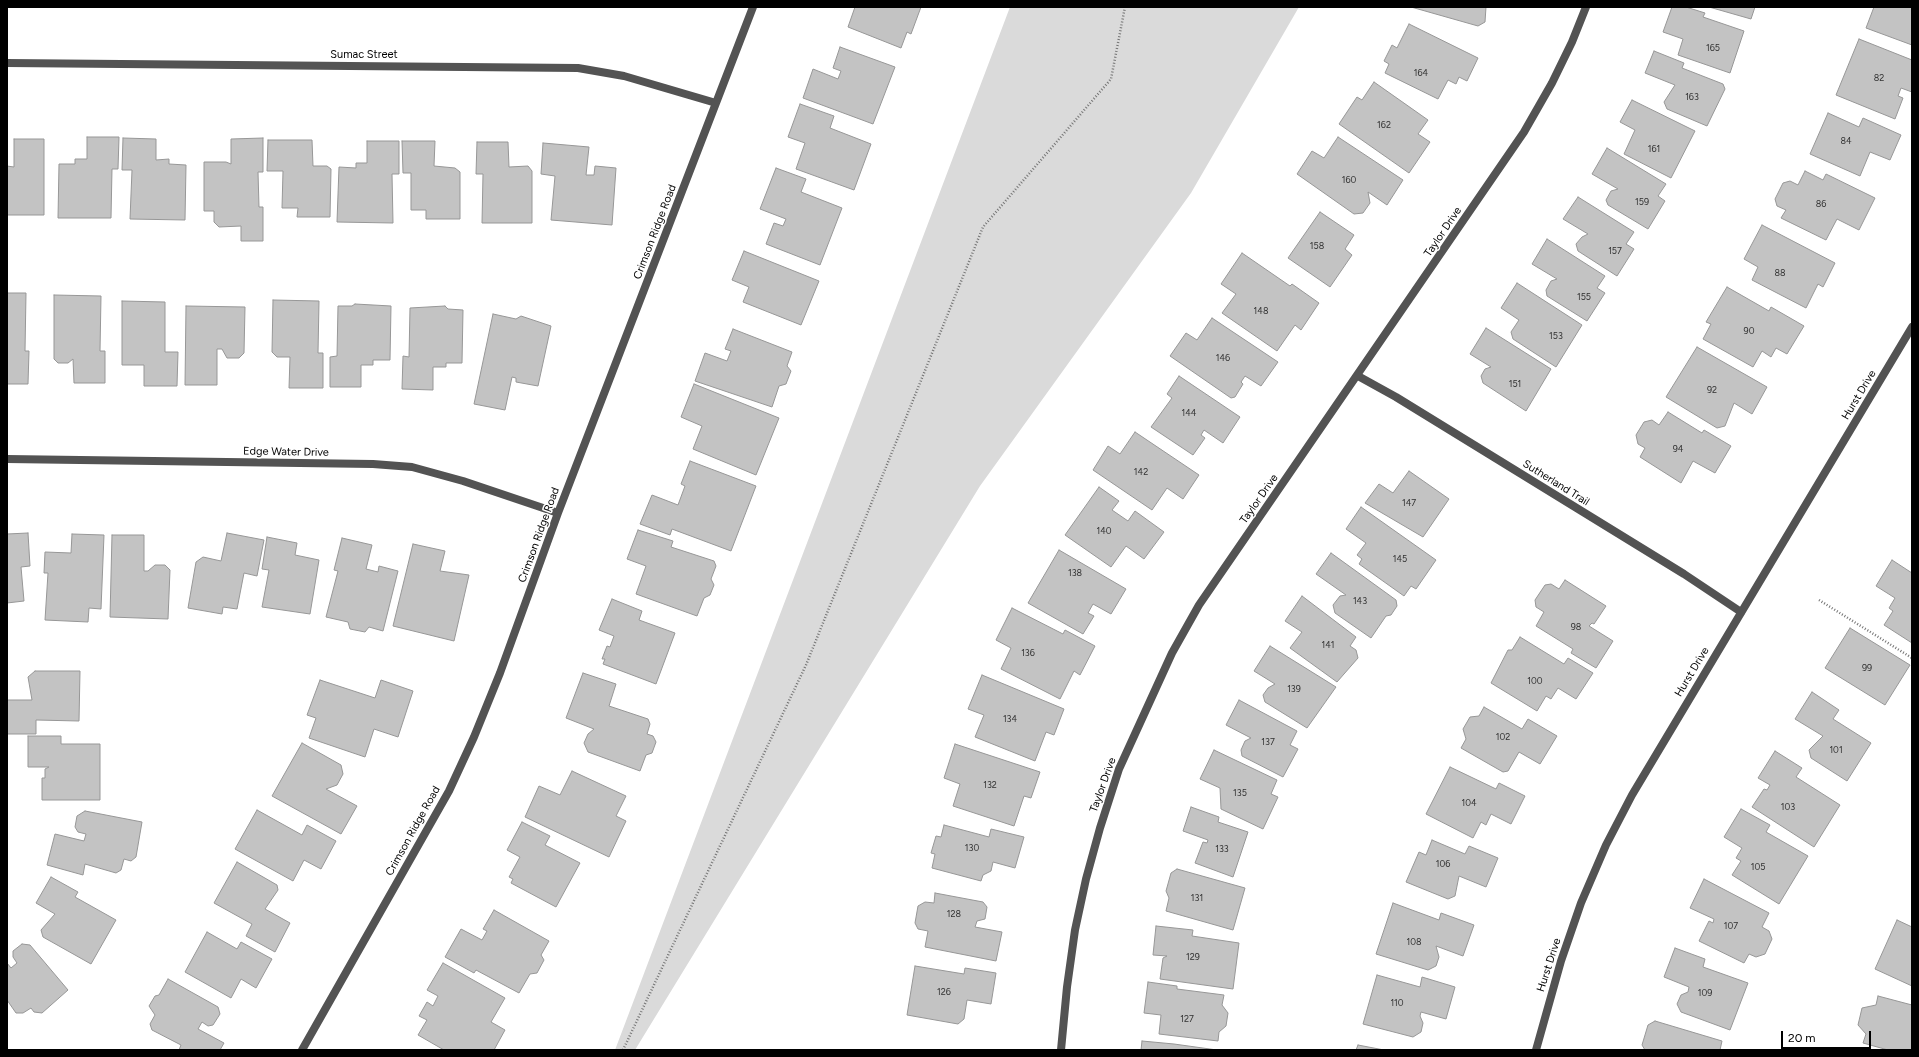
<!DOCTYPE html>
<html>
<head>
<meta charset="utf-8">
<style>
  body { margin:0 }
  #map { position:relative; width:1919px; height:1057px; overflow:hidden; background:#fff; font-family:Figtree,sans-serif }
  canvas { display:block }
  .frame { position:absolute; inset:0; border:8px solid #000; pointer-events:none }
  .scale { position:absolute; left:1781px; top:1031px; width:90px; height:18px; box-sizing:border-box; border:2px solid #000; border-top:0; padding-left:5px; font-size:12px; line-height:14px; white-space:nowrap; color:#000; -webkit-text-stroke:3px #fff; paint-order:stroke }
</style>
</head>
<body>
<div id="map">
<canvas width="1919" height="1057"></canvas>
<div class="frame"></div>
<div class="scale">20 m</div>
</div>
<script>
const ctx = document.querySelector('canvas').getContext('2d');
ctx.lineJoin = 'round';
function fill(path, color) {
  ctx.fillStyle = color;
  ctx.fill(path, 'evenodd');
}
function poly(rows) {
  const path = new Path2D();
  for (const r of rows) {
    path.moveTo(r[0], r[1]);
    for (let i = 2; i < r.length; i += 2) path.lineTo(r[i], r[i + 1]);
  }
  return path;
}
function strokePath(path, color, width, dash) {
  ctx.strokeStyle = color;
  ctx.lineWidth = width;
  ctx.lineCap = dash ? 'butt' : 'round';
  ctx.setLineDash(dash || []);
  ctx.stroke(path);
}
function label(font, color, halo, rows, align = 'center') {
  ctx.font = font + ' Figtree,sans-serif';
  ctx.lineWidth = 3;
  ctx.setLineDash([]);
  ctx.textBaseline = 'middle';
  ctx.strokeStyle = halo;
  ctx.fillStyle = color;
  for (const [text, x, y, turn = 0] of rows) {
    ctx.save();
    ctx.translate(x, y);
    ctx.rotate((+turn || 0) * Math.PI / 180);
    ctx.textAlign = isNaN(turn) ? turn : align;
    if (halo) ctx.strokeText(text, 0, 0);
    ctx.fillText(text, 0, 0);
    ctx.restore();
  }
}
fill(poly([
  [1010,7,1299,7,1191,193,980,486,635,1050,615,1050]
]), '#dadada');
const building = poly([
  [855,7,921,7,911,34,907,32,901,48,848,27,855,7],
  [1411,7,1486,7,1485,22,1478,26,1411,7],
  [1672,7,1686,7,1705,13,1703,17,1744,31,1730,73,1678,55,1683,39,1663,32,1672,7],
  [1709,7,1755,7,1751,19,1709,7],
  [1874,7,1912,7,1912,45,1866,28,1874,7],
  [1409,24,1478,58,1467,81,1459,77,1456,84,1448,80,1438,99,1385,73,1389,64,1384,61,1392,45,1397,48,1409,24],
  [1859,39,1912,60,1912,92,1901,88,1898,96,1903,98,1895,119,1836,95,1859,39],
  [840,47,895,67,873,124,803,98,813,69,838,79,841,71,833,68,840,47],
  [1654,51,1684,63,1682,68,1723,84,1725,89,1707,126,1667,109,1664,102,1675,85,1645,73,1654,51],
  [1374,82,1428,120,1418,134,1430,142,1409,173,1339,124,1357,97,1362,100,1374,82],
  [1632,100,1695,131,1671,178,1624,154,1635,130,1620,122,1632,100],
  [800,104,834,116,830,128,871,144,854,190,796,169,805,143,788,137,800,104],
  [1828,113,1859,127,1863,118,1901,135,1890,160,1870,152,1860,176,1810,154,1828,113],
  [87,137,119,137,118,169,112,169,111,218,58,218,59,164,75,164,75,159,87,159,87,137],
  [1338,137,1403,180,1387,205,1368,192,1370,203,1363,213,1354,214,1297,174,1312,151,1324,158,1338,137],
  [123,138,156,139,156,160,169,159,169,164,186,165,185,220,130,219,132,170,122,170,123,138],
  [263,138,263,172,258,172,259,207,263,207,263,241,241,241,241,226,219,227,214,222,214,211,204,211,204,162,226,162,231,164,231,139,263,138],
  [14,139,44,139,44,215,7,215,7,166,14,167,14,139],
  [268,140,312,140,313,166,327,166,331,169,330,217,297,217,298,208,282,208,283,171,267,171,268,140],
  [367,141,399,141,399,174,392,174,393,223,337,222,339,167,356,168,356,163,367,163,367,141],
  [402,141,435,141,434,166,455,168,460,172,460,219,426,219,426,210,411,210,411,173,403,173,402,141],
  [477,142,508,142,509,167,528,166,532,171,532,223,482,223,483,174,476,174,477,142],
  [543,143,589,147,586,175,594,175,595,166,616,168,612,225,551,220,555,176,541,174,543,143],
  [1607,148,1666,184,1658,196,1665,201,1648,229,1608,205,1606,200,1611,191,1618,189,1592,174,1607,148],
  [776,168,806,179,801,192,842,208,820,265,766,244,774,223,783,226,786,219,760,209,776,168],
  [1805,171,1823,180,1826,174,1875,198,1859,230,1837,219,1826,240,1781,218,1786,210,1777,206,1775,199,1783,183,1790,181,1798,185,1805,171],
  [1578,197,1634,232,1626,244,1634,249,1617,276,1578,251,1576,244,1582,237,1588,234,1563,219,1578,197],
  [1320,212,1354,235,1345,249,1352,255,1330,287,1288,258,1320,212],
  [1762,225,1835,263,1823,287,1818,284,1806,308,1752,280,1758,267,1744,259,1762,225],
  [1547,239,1605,276,1597,288,1605,293,1587,321,1547,296,1546,290,1551,281,1557,279,1532,264,1547,239],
  [744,251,819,281,801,325,743,302,749,287,732,280,744,251],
  [1242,253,1290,286,1292,284,1319,303,1301,330,1295,325,1277,351,1222,313,1236,294,1221,284,1242,253],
  [1517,283,1582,325,1556,367,1513,339,1511,332,1519,320,1501,308,1517,283],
  [1727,287,1769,311,1771,307,1804,326,1787,354,1776,348,1771,357,1762,351,1753,367,1703,339,1711,324,1706,322,1727,287],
  [7,293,26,293,25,351,29,351,28,384,7,384,7,293],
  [54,295,101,296,100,351,105,351,105,383,74,383,73,359,68,363,58,363,54,359,54,295],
  [273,300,319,301,318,353,323,353,323,388,289,388,290,357,277,357,272,352,273,300],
  [122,301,165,302,165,352,178,352,177,386,144,386,144,365,122,365,122,301],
  [355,304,391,306,390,360,373,360,373,365,361,365,361,387,330,387,330,357,337,356,338,306,352,306,355,304],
  [186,306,245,307,244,353,239,358,227,358,222,349,217,349,217,385,185,385,186,306],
  [445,306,448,309,463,310,462,363,446,363,446,367,433,367,433,390,402,389,403,356,409,357,410,308,445,306],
  [493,314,516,319,521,316,551,326,538,386,516,382,516,378,512,377,505,410,474,404,493,314],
  [1212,318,1278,362,1261,386,1245,376,1241,382,1243,384,1235,397,1231,398,1170,356,1186,333,1197,340,1212,318],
  [1486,328,1551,369,1526,411,1483,383,1481,376,1485,369,1491,367,1470,354,1486,328],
  [733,329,792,352,787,366,791,371,786,384,779,386,772,407,695,381,705,353,727,361,731,351,725,349,733,329],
  [1697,347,1767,387,1752,414,1734,403,1725,426,1717,428,1666,397,1697,347],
  [1179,376,1240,417,1223,443,1204,430,1201,435,1205,438,1193,455,1151,427,1172,398,1167,394,1179,376],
  [694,384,779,418,756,475,693,449,702,426,681,417,694,384],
  [1668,412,1702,433,1704,430,1731,446,1715,473,1693,461,1681,483,1640,457,1645,448,1638,444,1636,435,1644,422,1652,420,1659,425,1668,412],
  [1135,432,1199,475,1183,499,1167,488,1152,510,1093,470,1108,446,1120,454,1135,432],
  [690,461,756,486,731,551,672,529,670,535,640,524,652,495,678,505,685,486,681,484,690,461],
  [1409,471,1449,499,1423,537,1365,503,1379,484,1393,493,1409,471],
  [1099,487,1119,501,1112,510,1128,521,1135,511,1164,532,1144,559,1126,546,1111,567,1065,535,1099,487],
  [1361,507,1436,560,1416,589,1411,586,1404,596,1359,564,1362,559,1357,555,1366,543,1346,529,1361,507],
  [638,530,673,541,671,547,714,561,716,566,711,579,714,585,710,595,704,598,697,616,636,594,646,566,627,559,638,530],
  [28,533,30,566,21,567,24,601,7,603,7,534,28,533],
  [227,533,264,540,257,576,244,573,237,609,223,607,222,614,188,608,196,562,203,557,221,561,227,533],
  [72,534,104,535,101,609,89,608,88,622,45,620,48,573,44,573,45,552,71,553,72,534],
  [112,535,144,535,144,571,148,571,155,565,165,565,170,570,168,619,110,617,112,535],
  [267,537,297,543,295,555,319,560,310,614,262,607,269,570,262,569,267,537],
  [342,538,372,545,366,569,378,572,379,566,398,571,383,631,369,627,365,632,350,629,348,622,326,617,338,571,334,570,342,538],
  [413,544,445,551,440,571,469,575,454,641,393,626,413,544],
  [1059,550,1126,589,1111,614,1093,604,1088,613,1094,616,1083,634,1028,603,1059,550],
  [1331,553,1396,600,1397,606,1391,615,1386,616,1371,638,1335,613,1333,605,1340,596,1346,595,1316,574,1331,553],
  [1892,560,1912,573,1912,643,1884,625,1893,611,1889,608,1895,598,1876,586,1892,560],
  [1565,580,1606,606,1594,624,1592,623,1589,626,1613,641,1596,668,1571,653,1573,649,1536,626,1544,612,1536,607,1535,600,1545,585,1551,584,1559,589,1565,580],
  [1302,596,1356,637,1350,646,1356,650,1358,658,1337,682,1290,648,1302,632,1285,621,1302,596],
  [612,599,642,611,639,620,675,633,656,684,603,664,605,659,602,659,607,646,610,647,614,636,599,630,612,599],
  [1012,608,1063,634,1065,630,1095,646,1080,675,1074,671,1060,699,1001,669,1011,648,996,640,1012,608],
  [1850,628,1910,665,1885,705,1825,668,1850,628],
  [1520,637,1564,664,1568,658,1593,673,1576,699,1558,688,1551,699,1546,696,1537,711,1491,683,1508,650,1512,650,1520,637],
  [1270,646,1336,687,1307,728,1265,702,1263,695,1268,688,1275,684,1254,671,1270,646],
  [35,671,80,671,79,721,36,720,36,734,7,734,7,700,32,700,28,677,35,671],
  [583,673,616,684,609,706,648,719,650,724,647,734,653,736,656,742,652,753,646,755,640,771,588,752,584,743,588,734,594,729,566,718,583,673],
  [982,675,1064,709,1054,735,1046,732,1035,761,975,737,984,715,968,709,982,675],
  [320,680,375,698,381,680,413,691,398,737,374,729,365,757,309,738,316,718,307,715,320,680],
  [1812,692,1839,710,1833,719,1871,743,1847,781,1811,758,1809,750,1823,736,1795,719,1812,692],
  [1239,700,1297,731,1290,745,1298,749,1283,777,1242,756,1241,750,1245,741,1251,738,1226,725,1239,700],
  [1484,707,1522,729,1528,719,1557,736,1540,764,1519,752,1508,771,1503,772,1461,748,1466,739,1463,729,1470,717,1479,716,1484,707],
  [28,736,61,736,61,744,100,744,100,800,42,800,42,778,45,778,45,769,49,767,28,767,28,736],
  [302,743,341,765,343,774,337,785,326,789,357,806,341,834,272,796,302,743],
  [955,744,1040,772,1031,798,1024,796,1014,826,953,806,960,784,944,778,955,744],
  [1214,750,1277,780,1271,794,1278,797,1263,829,1221,809,1220,788,1200,779,1214,750],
  [1775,751,1802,768,1796,777,1840,805,1814,847,1752,807,1764,789,1767,790,1770,785,1758,778,1775,751],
  [1450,767,1496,789,1499,783,1525,796,1511,824,1491,814,1486,825,1481,822,1473,838,1426,814,1450,767],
  [572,771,626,796,616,816,626,821,609,857,525,817,539,786,560,795,572,771],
  [1191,807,1219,817,1218,822,1248,832,1233,877,1195,863,1203,842,1207,843,1208,840,1183,831,1191,807],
  [1741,809,1770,825,1766,832,1808,856,1779,904,1732,875,1741,861,1736,858,1742,848,1724,837,1741,809],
  [257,810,302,835,307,825,336,841,321,869,304,860,293,881,235,849,257,810],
  [85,811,142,822,136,857,131,861,124,859,121,870,116,873,85,864,83,875,47,865,55,834,84,841,86,834,78,832,75,827,77,816,85,811],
  [522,822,550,836,545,845,580,863,556,907,511,883,513,879,509,877,520,857,507,850,522,822],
  [944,825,989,837,991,829,1024,837,1015,868,993,862,991,871,983,875,981,881,932,868,935,854,931,853,936,836,941,837,944,825],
  [1432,840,1465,854,1469,846,1498,858,1486,887,1459,876,1455,896,1448,899,1406,882,1419,852,1426,855,1432,840],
  [237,862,277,885,278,890,265,909,290,923,275,952,246,936,252,924,214,903,237,862],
  [1177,869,1245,888,1233,930,1166,911,1169,898,1166,891,1171,873,1177,869],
  [51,877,78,892,75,897,116,920,91,964,43,937,41,930,55,914,36,903,51,877],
  [1704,879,1769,913,1762,927,1769,931,1772,939,1765,954,1756,957,1749,954,1744,963,1699,941,1709,921,1713,923,1714,919,1690,908,1704,879],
  [935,893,983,902,987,907,985,919,977,921,975,927,1002,932,996,961,925,947,928,931,918,929,915,923,918,906,925,902,934,903,935,893],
  [1393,903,1439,920,1441,913,1474,925,1463,956,1436,946,1439,957,1436,966,1428,970,1376,954,1393,903],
  [494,910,549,941,541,955,544,960,537,973,530,974,519,993,476,970,474,973,445,957,461,929,482,940,487,931,483,929,494,910],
  [1897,920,1912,927,1912,986,1875,969,1897,920],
  [1156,926,1193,930,1192,936,1239,943,1233,989,1160,979,1163,958,1167,956,1153,955,1156,926],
  [207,932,237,949,241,942,272,959,256,988,241,979,231,998,185,972,207,932],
  [22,944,30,945,68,990,42,1013,34,1012,31,1008,23,1013,16,1013,7,1000,7,963,11,968,17,963,13,957,13,951,22,944],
  [1675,948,1705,959,1703,967,1748,983,1730,1030,1681,1012,1677,1004,1681,995,1688,992,1689,987,1664,977,1675,948],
  [443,963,505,998,491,1022,505,1030,494,1050,444,1050,418,1035,427,1020,419,1016,427,1002,433,1006,438,996,427,990,443,963],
  [915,966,964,974,965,968,996,973,991,1004,967,1000,964,1019,958,1024,907,1015,915,966],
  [1377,975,1420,987,1422,977,1455,987,1446,1019,1421,1012,1420,1016,1423,1023,1421,1032,1413,1037,1363,1024,1377,975],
  [168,979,218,1007,220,1014,213,1025,208,1026,202,1022,198,1029,224,1043,220,1050,179,1050,181,1045,152,1030,150,1024,155,1015,149,1006,155,996,159,995,168,979],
  [1148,982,1177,986,1177,989,1224,995,1222,1005,1228,1013,1226,1026,1219,1032,1218,1041,1159,1034,1161,1015,1144,1013,1148,982],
  [1878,996,1912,1005,1912,1050,1888,1050,1863,1043,1866,1034,1858,1025,1862,1008,1876,1005,1878,996],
  [1655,1021,1722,1041,1720,1050,1645,1050,1642,1045,1648,1025,1655,1021],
  [1142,1041,1174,1044,1217,1050,1141,1050,1142,1041],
  [1358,1045,1384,1050,1356,1050,1358,1045]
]);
fill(building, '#c3c3c3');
strokePath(building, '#979797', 1);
strokePath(poly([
  [1819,600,1912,658],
  [623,1050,806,665,983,227,1111,79,1125,7]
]), '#757575', 2.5, [1, 2]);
strokePath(poly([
  [7,63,578,68,624,76,716,103],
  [1358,376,1396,397,1684,574,1741,612],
  [7,459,373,464,412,467,463,481,558,513],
  [302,1050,449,791,474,737,500,673,558,513,753,7],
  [1061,1050,1067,987,1075,930,1086,879,1100,828,1119,769,1172,653,1199,605,1524,132,1552,83,1572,42,1586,7]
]), '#535353', 8);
strokePath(poly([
  [1536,1050,1561,961,1581,903,1606,845,1632,795,1912,327]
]), '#535353', 8);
label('9px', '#313131', null, [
  ["165",1713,48],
  ["164",1421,73],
  ["82",1879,78],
  ["163",1692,97],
  ["162",1384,125],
  ["84",1846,141],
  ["161",1654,149],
  ["160",1349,180],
  ["159",1642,202],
  ["86",1821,204],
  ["158",1317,246],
  ["157",1615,251],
  ["88",1780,273],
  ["155",1584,297],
  ["148",1261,311],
  ["90",1749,331],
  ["153",1556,336],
  ["146",1223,358],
  ["151",1515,384],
  ["92",1712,390],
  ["144",1189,413],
  ["94",1678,449],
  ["142",1141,472],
  ["147",1409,503],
  ["140",1104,531],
  ["145",1400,559],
  ["138",1075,573],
  ["143",1360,601],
  ["98",1576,627],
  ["141",1328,645],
  ["136",1028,653],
  ["99",1867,668],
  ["100",1535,681],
  ["139",1294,689],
  ["134",1010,719],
  ["102",1503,737],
  ["137",1268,742],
  ["101",1836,750],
  ["132",990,785],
  ["135",1240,793],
  ["104",1469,803],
  ["103",1788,807],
  ["130",972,848],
  ["133",1222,849],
  ["106",1443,864],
  ["105",1758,867],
  ["131",1197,898],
  ["128",954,914],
  ["107",1731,926],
  ["108",1414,942],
  ["129",1193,957],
  ["126",944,992],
  ["109",1705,993],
  ["110",1397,1003],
  ["127",1187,1019]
]);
label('11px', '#000', '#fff', [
  ["Sumac Street",364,55],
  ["Crimson Ridge Road",655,232,-69],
  ["Taylor Drive",1443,232,-56],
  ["Hurst Drive",1859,395,-59],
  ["Edge Water Drive",286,452,1],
  ["Sutherland Trail",1556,483,32],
  ["Taylor Drive",1259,499,-55],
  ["Crimson Ridge Road",539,535,-70],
  ["Hurst Drive",1692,672,-59],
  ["Taylor Drive",1103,785,-70],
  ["Crimson Ridge Road",413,831,-61],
  ["Hurst Drive",1549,965,-72]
]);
</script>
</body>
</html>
